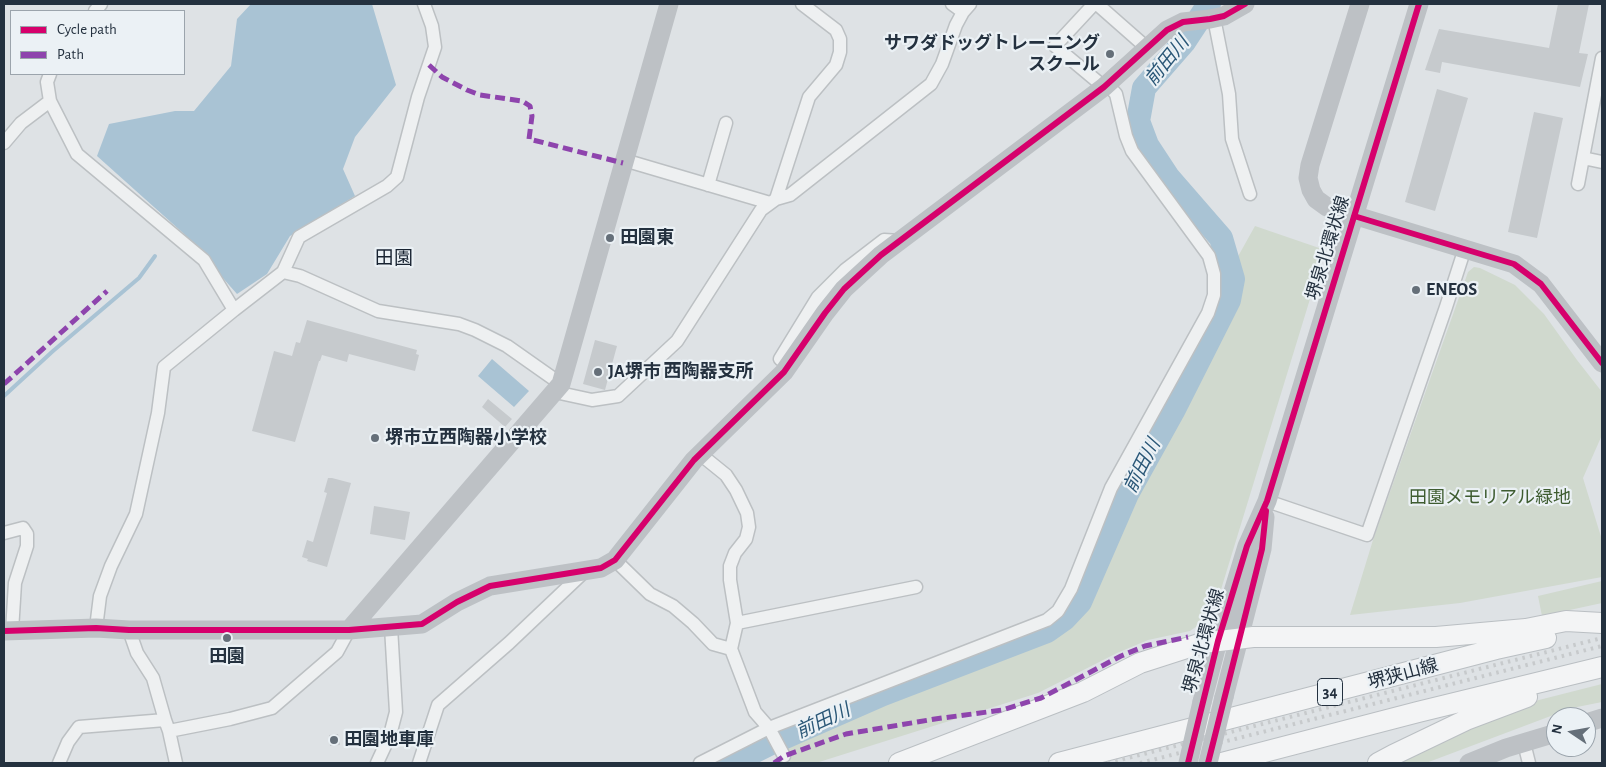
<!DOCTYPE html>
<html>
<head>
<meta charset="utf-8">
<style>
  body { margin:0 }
  #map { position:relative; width:1606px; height:767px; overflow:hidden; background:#dee2e5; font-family:"Alegreya Sans",sans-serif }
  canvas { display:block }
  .frame { position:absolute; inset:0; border:5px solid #24313f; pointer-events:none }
  .legend { position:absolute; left:10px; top:10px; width:175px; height:65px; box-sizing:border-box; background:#ebf1f5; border:1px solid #9ba4ac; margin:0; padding:6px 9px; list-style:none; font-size:15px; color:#24313f }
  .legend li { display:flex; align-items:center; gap:10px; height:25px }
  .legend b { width:25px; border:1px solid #9ba4ac }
  .north { position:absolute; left:1546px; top:707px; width:50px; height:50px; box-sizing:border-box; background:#ebf1f5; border:1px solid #9ba4ac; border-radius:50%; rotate:282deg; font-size:14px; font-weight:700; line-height:20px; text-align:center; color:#24313f }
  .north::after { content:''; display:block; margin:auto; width:18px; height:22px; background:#656f79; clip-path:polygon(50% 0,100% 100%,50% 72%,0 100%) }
</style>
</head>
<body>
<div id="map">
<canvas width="1606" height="767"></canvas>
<div class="frame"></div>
<ul class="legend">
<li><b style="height:6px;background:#d6006c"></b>Cycle path</li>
<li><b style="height:6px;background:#8e44ad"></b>Path</li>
</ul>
<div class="north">N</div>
</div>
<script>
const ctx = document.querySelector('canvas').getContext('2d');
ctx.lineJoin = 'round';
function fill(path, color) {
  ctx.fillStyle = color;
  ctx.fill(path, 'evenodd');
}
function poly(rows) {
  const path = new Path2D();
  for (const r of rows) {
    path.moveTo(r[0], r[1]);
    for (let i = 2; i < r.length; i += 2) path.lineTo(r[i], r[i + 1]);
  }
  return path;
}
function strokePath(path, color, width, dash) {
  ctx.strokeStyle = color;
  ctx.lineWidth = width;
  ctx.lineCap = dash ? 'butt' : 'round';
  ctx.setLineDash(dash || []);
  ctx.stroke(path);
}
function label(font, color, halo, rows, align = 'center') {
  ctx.font = font + ' "Alegreya Sans","Noto Sans JP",sans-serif';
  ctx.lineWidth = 4.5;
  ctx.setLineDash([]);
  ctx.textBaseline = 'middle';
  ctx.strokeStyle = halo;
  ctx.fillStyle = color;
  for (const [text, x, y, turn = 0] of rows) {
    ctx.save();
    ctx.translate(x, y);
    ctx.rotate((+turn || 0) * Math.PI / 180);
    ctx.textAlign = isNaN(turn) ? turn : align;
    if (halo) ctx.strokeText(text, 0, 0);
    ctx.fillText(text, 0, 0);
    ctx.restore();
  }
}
fill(poly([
  [1255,226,1325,250,1219,596,1207,619,1190,631,1148,640,1117,653,1038,693,816,763,790,763,783,743,1036,645,1057,635,1088,600,1129,503,1231,309,1237,284,1236,260],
  [1474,267,1480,268,1515,285,1544,314,1577,360,1602,392,1602,435,1583,478,1602,540,1602,577,1460,603,1350,615,1373,540,1468,272],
  [1602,581,1602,603,1542,616,1538,596],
  [1602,684,1602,702,1572,708,1426,763,1394,763,1425,746,1535,701]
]), '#d0d9ce');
fill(poly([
  [251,4,372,4,396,85,355,137,343,169,355,196,290,236,267,274,237,294,183,233,97,156,109,124,175,111,194,111,231,66,237,19],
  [492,359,529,391,514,407,478,376]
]), '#a9c3d4');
strokePath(poly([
  [4,396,53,351,139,278,155,256]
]), '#a9c3d4', 4);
strokePath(poly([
  [731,763,769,744,883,694,1047,631,1064,619,1080,602,1127,494,1173,411,1229,300,1233,279,1221,238,1168,177,1147,145,1138,121,1144,88,1184,42,1209,4]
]), '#a9c3d4', 24);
fill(poly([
  [1558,4,1589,4,1579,53,1588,54,1580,87,1442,62,1440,73,1425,70,1439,29,1549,48],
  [1437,89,1468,98,1435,211,1405,202],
  [1534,112,1563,118,1537,238,1508,232],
  [307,320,417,350,416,354,419,355,415,371,349,354,347,362,322,355,320,361,319,361,295,442,252,431,274,351,292,356,296,342,300,343],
  [595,340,617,346,605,390,583,384],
  [488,399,512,419,505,427,482,407],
  [328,478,332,478,351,483,327,567,307,561,308,559,302,557,307,540,313,542,327,493,324,492],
  [374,506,410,512,405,540,370,534],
  [338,734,340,745,330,746,329,735]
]), '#c6cacd');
const street = poly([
  [952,4,963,12],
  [1094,4,1055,46,1104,87],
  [1097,4,1147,48],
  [95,11,101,4],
  [1214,18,1229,94,1232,139,1250,194],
  [50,74,47,82,50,101,77,154,204,260,234,310],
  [4,143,21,123,50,101],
  [1583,158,1602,162],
  [624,160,770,203],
  [1578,184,1602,58],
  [708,185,726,123],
  [776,199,809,97,836,65,840,52,840,39,836,30,802,4],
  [283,272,300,276,378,311,459,324,475,330,507,346,561,384],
  [789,365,780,359,818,297,845,270,884,240,900,241],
  [555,392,592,400,618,396,677,341,761,210,776,199,790,195,931,84,942,64,956,25,963,12,970,4],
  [700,454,726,475,736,490,747,513,749,527,746,539,735,553,730,566,730,580,737,623,731,649,755,712,769,728,784,756],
  [1267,501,1367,535,1446,307,1465,248],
  [4,533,23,528,27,534,27,546,15,583,12,631],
  [615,560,650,594,673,606,693,623,713,644,731,649],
  [737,623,916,587],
  [96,628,100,596,111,566,136,514,158,413,164,367,234,310,283,272,299,237,387,186,397,177,418,97,435,47,432,26,424,4],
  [129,630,137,653,153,678,165,720],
  [169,731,176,763],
  [1524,743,1529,763],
  [59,763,68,742,79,727,165,720,169,731,230,719,272,708,337,652,349,630],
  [377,763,390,735,396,712,391,627],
  [419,763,438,705,509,643,586,570],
  [700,763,769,728,1047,620,1058,611,1071,589,1111,488,1208,313,1214,295,1214,274,1209,256,1132,151,1126,136,1116,94,1107,84]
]);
const primary = poly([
  [899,763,1083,692,1140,663,1202,643,1253,637,1436,637,1526,629,1566,621,1602,623],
  [1059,763,1496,649,1546,638],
  [1222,763,1418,712,1602,667],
  [1378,763,1393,755,1466,720,1527,697]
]);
strokePath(street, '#bcc0c3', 15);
strokePath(primary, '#babfc3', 22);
strokePath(street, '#eef0f1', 12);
strokePath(poly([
  [1360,4,1310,165,1308,178,1311,190,1316,199,1327,207,1514,264,1541,284,1602,363],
  [349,630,561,384,669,4],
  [4,631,96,628,129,630,349,630,422,624,457,602,490,586,601,568,615,560,694,460,784,372,825,313,844,289,881,255,1104,87,1167,30,1183,22,1210,19,1224,16,1245,4],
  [1224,697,1262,549,1265,517],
  [1202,702,1218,641,1247,546,1267,501,1419,4],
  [1586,723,1602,718],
  [1469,763,1506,748,1556,733]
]), '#bdc1c5', 19);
strokePath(primary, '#f3f4f5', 20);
strokePath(poly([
  [1108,763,1602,638],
  [1140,763,1602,646]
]), '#c7cacc', 4, [2.5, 5]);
strokePath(poly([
  [1188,763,1202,702],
  [1208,763,1224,697]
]), '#bdc1c5', 19);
strokePath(poly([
  [429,65,442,77,467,90,480,95,522,101,530,106,532,116,529,139,623,163],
  [4,384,107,291],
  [774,763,784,756,846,734,935,719,1002,710,1041,698,1121,656,1145,646,1188,637]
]), '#8e44ad', 5, [10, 5]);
strokePath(poly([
  [1354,216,1514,264,1541,284,1602,363],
  [4,631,96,628,129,630,349,630,422,624,457,602,490,586,601,568,615,560,694,460,784,372,825,313,844,289,881,255,1104,87,1167,30,1183,22,1210,19,1224,16,1245,4],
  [1188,763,1218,641,1247,546,1267,501,1419,4],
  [1208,763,1262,549,1266,511]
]), '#d6006c', 6);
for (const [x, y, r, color] of [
  [1110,54,5,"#656f79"],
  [610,238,5,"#656f79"],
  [1416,290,5,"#656f79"],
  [598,372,5,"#656f79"],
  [375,438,5,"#656f79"],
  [227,638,5,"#656f79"],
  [334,740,5,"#656f79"]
]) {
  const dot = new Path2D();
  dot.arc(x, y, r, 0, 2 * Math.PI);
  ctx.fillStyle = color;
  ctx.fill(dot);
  strokePath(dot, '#ebf1f5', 2);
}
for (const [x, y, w] of [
  [1330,692,25]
]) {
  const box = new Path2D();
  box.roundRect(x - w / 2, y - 13.5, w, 27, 4);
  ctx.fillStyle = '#ebf1f5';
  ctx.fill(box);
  strokePath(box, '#24313f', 1);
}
label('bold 16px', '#24313f', null, [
  ["34",1330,692]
]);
label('bold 18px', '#24313f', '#ebf1f5', [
  ["サワダドッグトレーニング",1100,44,"right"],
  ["スクール",1100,65,"right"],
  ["田園東",620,238],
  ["ENEOS",1426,290],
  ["JA堺市 西陶器支所",608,372],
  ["堺市立西陶器小学校",385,438],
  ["田園",227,657,"center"],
  ["田園地車庫",344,740]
], 'left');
label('18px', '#24313f', '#ebf1f5', [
  ["堺泉北環状線",1328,248,-73],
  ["堺泉北環状線",1204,641,-74],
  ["堺狭山線",1403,674,-15]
]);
label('18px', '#3e5c30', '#ebf1f5', [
  ["田園メモリアル緑地",1490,498]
]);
label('italic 19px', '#2a5777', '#ebf1f5', [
  ["前田川",1167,61,-51],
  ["前田川",1142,466,-63],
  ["前田川",823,721,-25]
]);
label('19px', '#172230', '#ebf1f5', [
  ["田園",394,258]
]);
</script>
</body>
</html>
